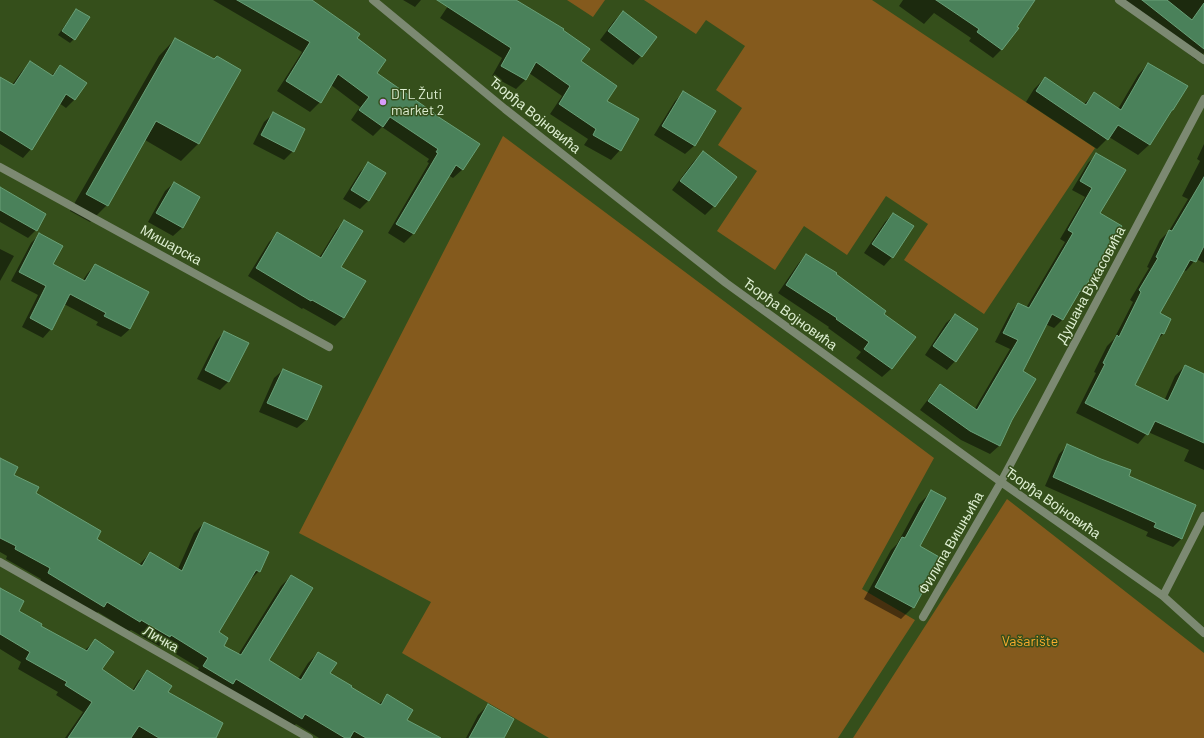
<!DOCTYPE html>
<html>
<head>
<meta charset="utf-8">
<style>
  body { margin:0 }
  canvas { display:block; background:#354f1b }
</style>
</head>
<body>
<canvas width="1204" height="738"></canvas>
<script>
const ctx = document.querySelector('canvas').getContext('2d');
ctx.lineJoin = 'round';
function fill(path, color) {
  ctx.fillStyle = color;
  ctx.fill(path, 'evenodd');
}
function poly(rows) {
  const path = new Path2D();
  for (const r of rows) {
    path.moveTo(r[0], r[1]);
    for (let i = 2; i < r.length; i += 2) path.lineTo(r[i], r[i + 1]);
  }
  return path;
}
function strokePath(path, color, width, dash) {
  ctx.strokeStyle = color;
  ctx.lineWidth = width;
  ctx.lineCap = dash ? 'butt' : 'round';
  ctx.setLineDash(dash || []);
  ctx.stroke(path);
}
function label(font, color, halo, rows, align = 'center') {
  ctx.font = font + ' Barlow,sans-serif';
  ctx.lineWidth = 3;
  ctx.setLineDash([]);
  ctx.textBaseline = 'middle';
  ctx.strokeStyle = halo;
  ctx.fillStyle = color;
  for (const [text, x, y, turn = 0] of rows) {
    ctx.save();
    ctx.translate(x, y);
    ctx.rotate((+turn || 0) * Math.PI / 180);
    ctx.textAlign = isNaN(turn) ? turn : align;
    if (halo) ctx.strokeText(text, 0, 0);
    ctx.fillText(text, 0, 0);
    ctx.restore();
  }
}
fill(poly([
  [567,0,605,0,593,17],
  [644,0,872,0,1095,148,984,314,904,260,928,224,886,196,847,255,804,226,775,270,717,231,757,171,718,145,742,108,716,90,745,46,706,20,696,34],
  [503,136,934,458,862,589,915,620,838,738,549,738,402,653,431,602,299,533],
  [1007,499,1204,653,1204,738,853,738]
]), '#845a1d');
fill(poly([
  [213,0,311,0,356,38,375,73,463,169,453,178,448,175,413,234,404,243,388,233,429,163,427,162,429,159,382,127,373,136,351,120,360,107,331,85,320,102,310,112,277,91,302,52],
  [403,0,421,0,415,7],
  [452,0,516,0,562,30,579,62,605,102,620,150,611,160,584,145,588,139,550,114,562,96,529,73,526,79,516,89,492,76,502,58,440,18],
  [903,0,1034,0,1015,27,1017,28,1001,50,993,58,969,41,971,38,934,13,924,24,899,6],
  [1115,0,1204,0,1204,53,1196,60,1127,5,1125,7],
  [76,10,74,39,70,43,58,35],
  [623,12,641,56,633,65,600,40,614,21],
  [175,39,214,60,240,70,198,144,181,161,145,140,107,205,90,222,70,211,159,56],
  [31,62,51,76,60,67,75,99,66,108,59,103,31,149,23,158,0,144,0,78,12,85,22,71],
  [1148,64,1172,110,1168,114,1149,145,1138,155,1109,137,1097,149,1026,102,1034,89,1045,78,1084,104,1095,93,1118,109,1138,75],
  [684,92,715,112,694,146,685,154,654,135,675,101],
  [273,114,293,151,284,160,253,144,264,122],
  [1204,144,1204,263,1196,259,1186,271,1183,270,1158,313,1170,319,1163,334,1156,341,1134,386,1164,401,1175,376,1185,366,1204,375,1204,470,1184,461,1189,450,1148,432,1138,444,1076,413,1096,373,1094,372,1107,346,1114,339,1133,302,1130,300,1149,268,1147,267,1160,240,1169,231,1188,199,1182,196,1200,161,1197,159],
  [703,153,736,177,714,206,705,215,672,190,694,161],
  [1097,154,1098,214,1082,291,1074,299,1062,320,1054,328,1045,324,1021,371,1011,420,999,446,990,454,961,440,920,410,932,394,940,385,974,410,1010,349,995,342,1010,313,1018,304,1026,308,1065,242,1060,239,1085,197,1072,190,1088,163],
  [369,163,385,174,368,201,360,209,343,199,360,172],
  [174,183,199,197,182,228,173,236,148,222,165,191],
  [0,187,10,193,9,194,36,230,28,238,0,222],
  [893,214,892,257,884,266,864,253,885,222],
  [345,221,339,267,364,281,343,318,335,326,303,308,302,309,248,276,269,242,277,234,319,258,336,230],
  [39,235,52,264,83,280,87,274,95,265,130,329,121,337,96,325,98,322,64,304,51,329,43,338,22,327,38,295,11,281,31,243],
  [0,249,14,256,0,281],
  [806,255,914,337,891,369,882,377,856,358,861,352,828,328,829,327,778,293,798,264],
  [955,315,955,361,947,370,925,355,946,323],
  [224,332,248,343,228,382,220,390,197,379,216,341],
  [283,370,321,387,306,420,297,428,259,412,274,378],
  [1068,445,1128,476,1182,538,1173,547,1146,536,1148,532,1045,486,1059,454],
  [0,459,13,475,35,493,95,539,139,565,150,553,178,569,194,533,204,523,259,571,249,581,217,632,223,647,238,655,281,586,291,576,268,661,298,679,308,663,318,653,329,673,349,688,378,705,387,696,394,738,319,738,296,724,292,728,194,676,199,668,161,645,159,646,131,630,129,631,98,612,94,616,39,583,41,579,6,559,7,556,0,552],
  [931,492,918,547,913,607,901,619,864,599,891,550,897,544,919,504],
  [0,591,17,611,40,626,85,650,95,641,101,670,132,691,138,681,147,672,166,692,193,738,133,738,131,737,130,738,65,738,83,712,56,695,58,692,18,669,21,662,0,649],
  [488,705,502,738,466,738,478,715]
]), '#0007');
const building = poly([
  [237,0,312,0,360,34,357,38,386,60,377,73,434,113,434,114,480,144,463,170,456,165,414,234,396,224,438,153,436,152,438,149,390,117,383,127,359,110,369,97,338,74,321,103,286,81,310,42,237,0],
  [437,0,516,0,564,29,563,30,590,49,581,61,617,86,607,101,639,119,621,151,593,135,596,129,559,104,570,86,536,62,526,80,501,66,511,48,437,0],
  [936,0,1035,0,1017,27,1019,28,1002,50,977,32,979,29,936,0],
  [1142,0,1167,0,1192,20,1204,3,1204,49,1142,0],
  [76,9,90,17,75,40,62,31,76,9],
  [623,11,657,37,642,57,608,31,623,11],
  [175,38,214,59,217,56,241,70,199,144,156,121,108,206,86,194,175,38],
  [30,61,53,76,60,65,87,83,75,100,66,94,32,150,0,130,0,77,14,85,30,61],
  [1148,63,1188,86,1173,110,1172,110,1150,145,1118,125,1108,140,1036,91,1045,77,1086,105,1094,92,1121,110,1148,63],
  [683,91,716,111,695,146,662,126,683,91],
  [273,112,305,129,294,152,261,135,273,112],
  [703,151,737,177,715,207,680,181,703,151],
  [1096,153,1126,170,1100,213,1122,226,1082,292,1080,291,1063,320,1052,314,1023,371,1036,379,1012,420,1000,446,970,431,928,401,940,384,977,410,1018,340,1003,333,1018,303,1029,308,1073,233,1068,230,1092,188,1080,181,1096,153],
  [368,162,386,173,369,201,351,190,368,162],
  [1204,177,1204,246,1196,262,1190,260,1160,313,1171,319,1164,334,1161,333,1135,385,1168,401,1185,365,1204,374,1204,443,1155,421,1148,435,1085,403,1105,364,1103,363,1117,335,1119,337,1141,292,1139,290,1158,258,1156,257,1169,230,1172,231,1204,177],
  [174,182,200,197,183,228,156,213,174,182],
  [0,187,46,214,37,231,0,210,0,187],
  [893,213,914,226,893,258,872,244,893,213],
  [344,220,363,231,341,267,366,281,344,318,312,300,311,301,256,268,277,232,321,258,344,220],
  [39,233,63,246,53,264,85,281,95,264,149,292,130,329,104,316,106,313,70,294,52,330,30,318,46,286,19,272,39,233],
  [806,254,837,273,836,274,886,311,884,314,916,337,892,369,864,349,869,342,836,319,837,318,786,285,806,254],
  [955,314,978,329,956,362,933,346,955,314],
  [224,331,249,343,229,382,205,370,224,331],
  [283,369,322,386,307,420,267,403,283,369],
  [1067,444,1101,459,1131,470,1129,476,1196,505,1182,539,1154,527,1156,523,1053,477,1067,444],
  [0,458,18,467,14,475,39,487,36,493,101,531,97,539,142,566,150,552,182,571,204,522,269,552,260,572,256,570,219,632,228,638,224,646,241,655,291,575,313,588,269,660,301,680,318,652,337,663,330,673,352,686,351,687,381,705,387,694,413,710,407,720,441,738,366,738,354,731,350,738,345,738,305,714,302,719,236,679,233,684,203,666,208,658,171,635,170,637,141,620,140,622,107,602,104,607,48,573,50,568,15,549,16,546,0,538,0,458],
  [931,490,946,498,920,546,941,558,914,608,875,587,902,537,905,538,931,490],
  [0,588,24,601,19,611,42,624,41,626,87,651,95,639,114,652,102,669,134,691,147,670,172,686,168,692,223,723,216,738,159,738,139,726,131,738,68,738,92,702,65,685,67,682,26,659,30,652,0,634,0,588],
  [488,704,514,719,504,738,469,738,488,704]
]);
fill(building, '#4a815a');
strokePath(building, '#69a077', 1);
strokePath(poly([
  [373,0,505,109,726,283,1001,482,1163,596,1204,633],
  [1119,0,1204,60],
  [0,167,329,347],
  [0,562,309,738],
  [1163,596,1204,516],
  [923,617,1001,482,1204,99]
]), '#7c8972', 8);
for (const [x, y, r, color] of [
  [383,102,4,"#d69bfa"]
]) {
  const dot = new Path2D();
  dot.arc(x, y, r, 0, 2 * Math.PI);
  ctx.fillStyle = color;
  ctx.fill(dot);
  strokePath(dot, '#354f1b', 1.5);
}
label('14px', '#ddeed1', '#354f1b', [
  ["DTL Žuti",391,94],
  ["market 2",391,110]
], 'left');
label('14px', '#ddeed1', '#354f1b', [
  ["Ђорђа Војновића",535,115,39],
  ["Мишарска",171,245,29],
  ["Душана Вукасовића",1091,285,-62],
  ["Ђорђа Војновића",790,314,36],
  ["Ђорђа Војновића",1053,503,35],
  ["Филипа Вишњића",951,543,-60],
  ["Личка",161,639,30]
]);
label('14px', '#fcab2d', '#354f1b', [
  ["Vašarište",1030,641]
]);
</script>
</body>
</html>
